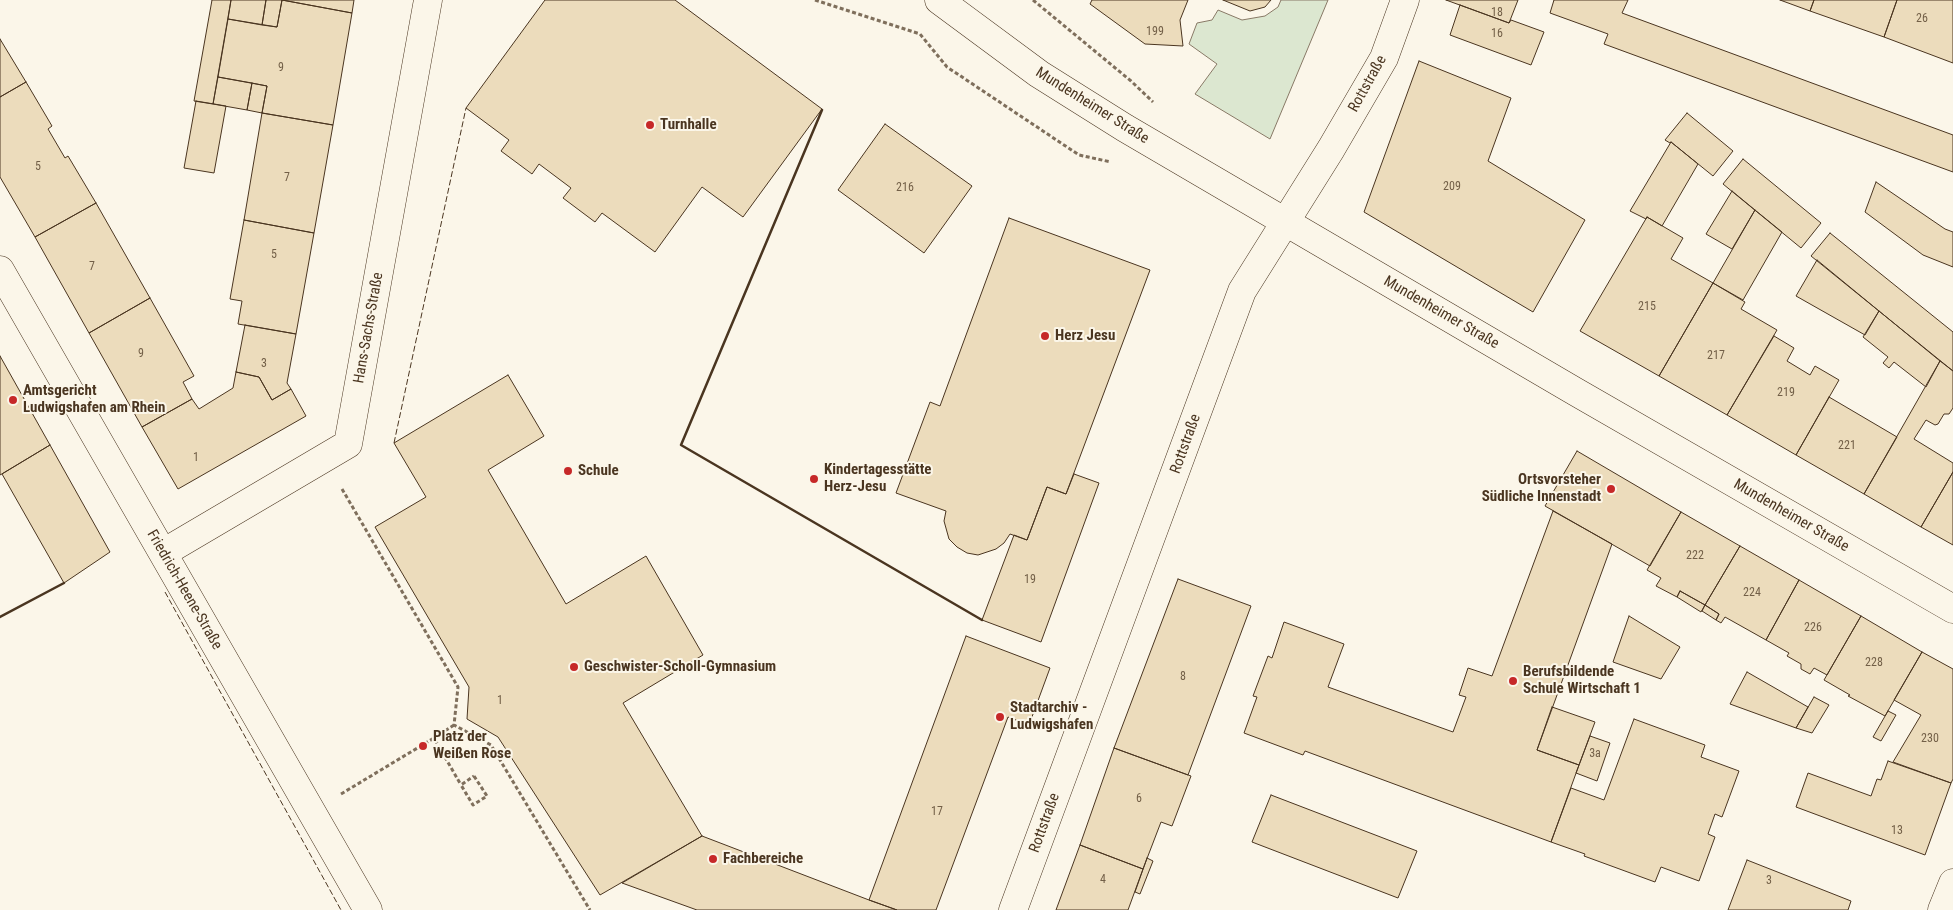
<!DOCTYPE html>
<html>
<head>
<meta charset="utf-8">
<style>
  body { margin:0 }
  canvas { display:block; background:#fbf6e9 }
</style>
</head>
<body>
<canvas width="1953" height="910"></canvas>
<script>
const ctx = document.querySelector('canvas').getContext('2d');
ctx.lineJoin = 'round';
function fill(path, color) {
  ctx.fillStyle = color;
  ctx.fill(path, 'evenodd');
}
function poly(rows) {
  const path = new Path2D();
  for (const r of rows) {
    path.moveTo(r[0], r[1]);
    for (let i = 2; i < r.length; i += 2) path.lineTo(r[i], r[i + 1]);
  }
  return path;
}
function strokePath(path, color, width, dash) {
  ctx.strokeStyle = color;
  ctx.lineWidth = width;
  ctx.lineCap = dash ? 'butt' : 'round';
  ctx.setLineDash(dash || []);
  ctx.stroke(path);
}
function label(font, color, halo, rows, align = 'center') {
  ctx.font = font + ' "Roboto Condensed",sans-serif';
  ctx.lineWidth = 4;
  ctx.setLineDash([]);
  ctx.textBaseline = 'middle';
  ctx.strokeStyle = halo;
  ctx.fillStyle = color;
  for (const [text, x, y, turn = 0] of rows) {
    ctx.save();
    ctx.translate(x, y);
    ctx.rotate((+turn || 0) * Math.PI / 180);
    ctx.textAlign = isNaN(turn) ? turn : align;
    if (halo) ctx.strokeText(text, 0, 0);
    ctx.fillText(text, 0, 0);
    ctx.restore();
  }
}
const green = poly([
  [1281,0,1328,0,1270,139,1195,94,1217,64,1189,44,1197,23,1212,20,1218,10,1242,20,1265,16,1278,7,1281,0]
]);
fill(green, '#dce7d0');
strokePath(green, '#887966', 1);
const building = poly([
  [212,0,231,0,213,104,194,101,212,0],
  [231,0,266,0,262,25,228,19,231,0],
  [266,0,282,0,277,27,262,25,266,0],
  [282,0,354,0,352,13,282,0],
  [282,0,352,13,333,125,262,113,267,86,218,77,228,19,277,27,282,0],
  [545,0,675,0,822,109,743,217,702,187,655,252,602,213,595,222,563,198,571,188,539,164,532,174,501,151,509,140,466,108,545,0],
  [1092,0,1188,0,1180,20,1183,46,1145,44,1090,4,1092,0],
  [1223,0,1271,0,1265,7,1250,11,1223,0],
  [1446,0,1518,0,1509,23,1446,0],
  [1554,0,1628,0,1622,13,1953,135,1953,172,1604,44,1608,34,1550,13,1554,0],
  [1780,0,1814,0,1810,11,1780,0],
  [1814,0,1897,0,1884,37,1810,11,1814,0],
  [1897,0,1953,0,1953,63,1884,37,1897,0],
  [1460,5,1509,23,1511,20,1544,32,1531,65,1450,35,1460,5],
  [0,39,26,82,0,97,0,39],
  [1419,61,1511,98,1488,161,1585,220,1533,312,1364,212,1419,61],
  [218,77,252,83,247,110,213,104,218,77],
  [26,82,52,126,48,129,65,158,68,156,96,203,35,237,0,177,0,97,26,82],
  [252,83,267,86,262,113,247,110,252,83],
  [196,101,226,106,214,173,184,168,196,101],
  [262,113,333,125,314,233,244,220,262,113],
  [1687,113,1733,151,1713,176,1671,142,1670,143,1665,140,1687,113],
  [885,124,972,186,924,253,838,190,885,124],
  [1671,142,1698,164,1662,226,1647,217,1646,219,1630,211,1671,142],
  [1743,159,1821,223,1801,248,1723,184,1743,159],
  [1876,182,1945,229,1953,232,1953,267,1923,255,1865,212,1876,182],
  [1732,191,1755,210,1732,249,1706,234,1732,191],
  [96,203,150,298,89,333,35,237,96,203],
  [1755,210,1782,232,1743,300,1713,283,1755,210],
  [1647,217,1683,238,1671,259,1713,283,1659,376,1580,331,1647,217],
  [1009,218,1150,270,1066,494,1047,487,1027,540,1010,534,1004,543,996,549,978,555,967,553,957,547,949,539,944,521,946,511,896,493,930,402,940,406,1009,218],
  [244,220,314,233,296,334,238,324,242,301,230,299,244,220],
  [1830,233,1953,332,1953,371,1811,256,1830,233],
  [1817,260,1879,311,1865,335,1796,296,1817,260],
  [1713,283,1745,302,1741,309,1777,330,1727,415,1659,376,1713,283],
  [150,298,194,376,183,382,192,399,142,427,89,333,150,298],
  [1879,311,1940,361,1926,387,1894,362,1889,368,1883,363,1888,357,1863,337,1879,311],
  [245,325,296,334,287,383,291,389,272,400,259,377,236,372,245,325],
  [1774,336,1794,348,1787,361,1810,375,1815,366,1839,380,1796,455,1727,415,1774,336],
  [0,356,50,445,0,475,0,356],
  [1940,361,1953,371,1953,408,1949,414,1944,414,1938,424,1935,425,1926,420,1914,439,1953,463,1953,472,1921,527,1864,494,1940,361],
  [236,372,259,377,272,400,291,389,306,416,178,489,142,427,192,399,199,409,233,388,236,372],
  [508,375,544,436,488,470,566,604,646,556,703,655,623,703,702,836,600,895,498,737,467,719,469,687,375,527,426,497,394,443,508,375],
  [1829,397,1897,437,1864,494,1796,455,1829,397],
  [50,445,110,552,64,583,2,474,50,445],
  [1577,451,1681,512,1650,566,1545,506,1577,451],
  [1953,472,1953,545,1921,527,1953,472],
  [1074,474,1099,483,1041,642,982,620,1014,535,1027,540,1047,487,1066,494,1074,474],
  [1553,511,1612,544,1537,750,1579,765,1551,842,1305,751,1303,755,1244,733,1257,697,1253,696,1268,656,1272,658,1284,622,1344,644,1328,687,1453,732,1466,697,1459,695,1468,668,1492,676,1553,511],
  [1681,512,1740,546,1705,605,1680,591,1677,597,1656,586,1661,578,1647,570,1681,512],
  [1740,546,1799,580,1766,640,1725,617,1721,623,1716,620,1719,614,1705,605,1740,546],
  [1178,579,1251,606,1188,775,1114,748,1178,579],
  [1799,580,1861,616,1827,675,1814,668,1810,674,1801,669,1801,664,1787,656,1789,653,1766,640,1799,580],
  [1680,591,1705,605,1701,612,1677,597,1680,591],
  [1705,605,1719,614,1716,620,1702,611,1705,605],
  [1629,616,1680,647,1661,679,1613,662,1629,616],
  [1861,616,1922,652,1885,716,1848,696,1850,695,1824,680,1861,616],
  [966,636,1050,668,1029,725,1008,717,936,910,897,910,869,900,966,636],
  [1922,652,1953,669,1953,779,1951,783,1893,762,1921,715,1894,700,1922,652],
  [1747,672,1808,707,1796,728,1730,704,1747,672],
  [1814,697,1829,705,1812,733,1796,728,1814,697],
  [1552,707,1595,722,1579,765,1537,750,1552,707],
  [1888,711,1896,715,1881,741,1873,737,1888,711],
  [1634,719,1705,745,1701,757,1739,771,1722,817,1715,814,1708,834,1715,837,1699,881,1661,867,1655,882,1584,856,1585,854,1551,842,1571,788,1604,800,1634,719],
  [1590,736,1610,743,1597,781,1576,773,1590,736],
  [1114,748,1191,776,1172,826,1161,822,1143,869,1080,845,1114,748],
  [1888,761,1951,783,1925,855,1796,807,1808,773,1871,796,1877,779,1881,780,1888,761],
  [1271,795,1417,851,1398,898,1252,842,1271,795],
  [702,836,869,900,897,910,697,910,622,883,702,836],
  [1080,845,1143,869,1128,910,1056,910,1080,845],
  [1147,858,1153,861,1140,894,1135,892,1147,858],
  [1747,860,1851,901,1848,910,1728,910,1747,860]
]);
fill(building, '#ecdcbc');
strokePath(building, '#4a3520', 1);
const street = poly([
  [0,270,368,910],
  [163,553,348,444,428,0],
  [1013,910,1242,291,1331,149,1384,58,1405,0],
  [1942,910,1953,883]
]);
const secondary = poly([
  [939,0,1039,74,1125,128,1576,392,1953,609]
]);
strokePath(street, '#4a3520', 29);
strokePath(secondary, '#4a3520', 29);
strokePath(poly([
  [815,0,920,34,947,67,1079,155,1111,162],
  [1033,0,1131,81,1153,102],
  [342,489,458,687,454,725,491,745,590,910],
  [454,725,434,738,461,785],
  [474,776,487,796,473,805,461,785,474,776],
  [341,794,434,738]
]), '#7f6f5c', 3, [4, 2.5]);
strokePath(street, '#fbf6e9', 28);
strokePath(secondary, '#fbf6e9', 28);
strokePath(poly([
  [394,443,466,108],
  [165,592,341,910]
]), '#4a3520', 1, [6, 2.5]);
strokePath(poly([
  [822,110,681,445,982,620],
  [0,617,64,583]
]), '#4a3520', 2.5);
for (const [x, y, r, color] of [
  [650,125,5,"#c62828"],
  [1045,336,5,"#c62828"],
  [13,400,5,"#c62828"],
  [568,471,5,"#c62828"],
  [814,479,5,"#c62828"],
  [1611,489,5,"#c62828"],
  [574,667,5,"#c62828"],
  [1513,681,5,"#c62828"],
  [1000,717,5,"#c62828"],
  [423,746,5,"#c62828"],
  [713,859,5,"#c62828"]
]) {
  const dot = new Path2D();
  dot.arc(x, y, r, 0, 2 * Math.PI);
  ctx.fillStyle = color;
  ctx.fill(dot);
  strokePath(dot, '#fbf6e9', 2);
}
label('12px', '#725f47', null, [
  ["18",1497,13],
  ["26",1922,19],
  ["199",1155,32],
  ["16",1497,34],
  ["9",281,68],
  ["5",38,167],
  ["7",287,178],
  ["209",1452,187],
  ["216",905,188],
  ["5",274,255],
  ["7",92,267],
  ["215",1647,307],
  ["9",141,354],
  ["217",1716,356],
  ["3",264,364],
  ["219",1786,393],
  ["221",1847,446],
  ["1",196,458],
  ["222",1695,556],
  ["19",1030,580],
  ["224",1752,593],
  ["226",1813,628],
  ["228",1874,663],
  ["8",1183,677],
  ["1",500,701],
  ["230",1930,739],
  ["3a",1595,754],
  ["6",1139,799],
  ["17",937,812],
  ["13",1897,831],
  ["4",1103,880],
  ["3",1769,881]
]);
label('15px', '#4a3520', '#fbf6e9', [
  ["Rottstraße",1368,84,-61],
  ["Mundenheimer Straße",1092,106,32],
  ["Mundenheimer Straße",1441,313,30],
  ["Hans-Sachs-Straße",369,328,-80],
  ["Rottstraße",1186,444,-70],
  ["Mundenheimer Straße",1791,516,30],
  ["Friedrich-Heene-Straße",184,590,60],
  ["Rottstraße",1045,823,-70]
]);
label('bold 15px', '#4a3520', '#fbf6e9', [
  ["Turnhalle",660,125],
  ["Herz Jesu",1055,336],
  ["Amtsgericht",23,391],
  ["Ludwigshafen am Rhein",23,408],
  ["Kindertagesstätte",824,470],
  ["Herz-Jesu",824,487],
  ["Schule",578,471],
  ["Ortsvorsteher",1601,480,"right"],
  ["Südliche Innenstadt",1601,497,"right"],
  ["Geschwister-Scholl-Gymnasium",584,667],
  ["Berufsbildende",1523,672],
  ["Schule Wirtschaft 1",1523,689],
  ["Stadtarchiv -",1010,708],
  ["Ludwigshafen",1010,725],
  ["Platz der",433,737],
  ["Weißen Rose",433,754],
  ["Fachbereiche",723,859]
], 'left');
</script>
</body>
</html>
